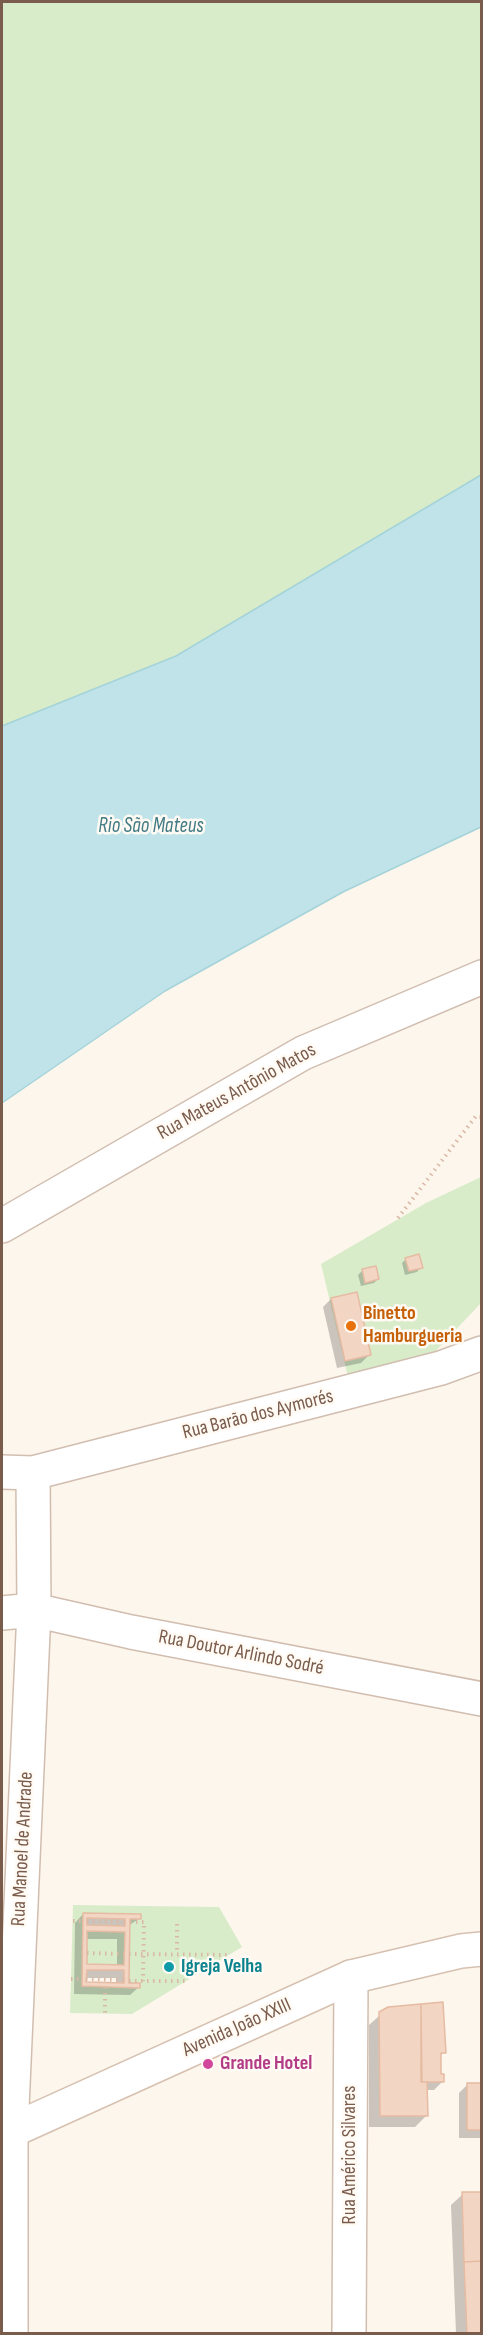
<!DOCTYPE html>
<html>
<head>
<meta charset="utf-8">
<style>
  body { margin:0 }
  #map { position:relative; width:483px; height:2335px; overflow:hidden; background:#fdf6ec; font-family:"Sofia Sans Condensed",sans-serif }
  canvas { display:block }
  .frame { position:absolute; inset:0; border:3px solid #7a5c4d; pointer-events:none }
</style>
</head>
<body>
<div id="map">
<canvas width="483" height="2335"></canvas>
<div class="frame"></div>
</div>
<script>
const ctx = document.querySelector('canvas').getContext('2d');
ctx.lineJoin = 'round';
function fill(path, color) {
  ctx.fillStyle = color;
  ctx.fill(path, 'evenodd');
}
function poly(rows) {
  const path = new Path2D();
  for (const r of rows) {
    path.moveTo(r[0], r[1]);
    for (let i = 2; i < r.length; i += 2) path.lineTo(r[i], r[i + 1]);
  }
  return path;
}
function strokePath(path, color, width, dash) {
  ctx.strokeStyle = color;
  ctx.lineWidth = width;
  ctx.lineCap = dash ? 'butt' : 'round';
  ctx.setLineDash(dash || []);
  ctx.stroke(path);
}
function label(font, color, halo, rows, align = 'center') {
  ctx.font = font + ' "Sofia Sans Condensed",sans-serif';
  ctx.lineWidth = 5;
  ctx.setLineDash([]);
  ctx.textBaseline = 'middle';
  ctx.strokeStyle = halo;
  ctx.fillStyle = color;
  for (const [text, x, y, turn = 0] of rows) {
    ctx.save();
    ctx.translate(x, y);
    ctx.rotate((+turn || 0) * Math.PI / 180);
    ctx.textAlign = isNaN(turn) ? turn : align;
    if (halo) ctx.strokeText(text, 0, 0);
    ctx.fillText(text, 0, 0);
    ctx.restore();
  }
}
fill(poly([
  [2,2,481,2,481,475,176,656,2,726],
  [481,1177,481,1303,432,1355,348,1377,321,1264,426,1203],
  [73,1905,219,1907,242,1947,132,2014,70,2013],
  [83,1913,141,1914,141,1919,130,1919,129,1983,140,1983,140,1987,82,1986],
  [87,1931,125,1932,124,1965,87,1964]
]), '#d8ecc9');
const water = poly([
  [481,475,481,827,343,892,165,991,2,1103,2,726,176,656,481,475]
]);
fill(water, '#bfe3e8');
strokePath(water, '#a5d3da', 1.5);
fill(poly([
  [406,1259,421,1267,417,1272,405,1275,402,1263],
  [363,1270,378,1279,374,1283,361,1286,358,1275],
  [331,1299,370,1354,361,1363,337,1368,323,1307],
  [83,1914,140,1918,128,1926,127,1984,139,1987,130,1995,74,1994,75,1923],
  [86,1939,117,1939,117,1966,85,1966],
  [85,1978,117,1978,116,1984,85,1984],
  [442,2004,444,2052,440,2056,442,2082,434,2090,426,2090,426,2116,415,2127,369,2127,369,2025,388,2008],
  [467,2085,482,2085,482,2138,459,2138,459,2093],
  [463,2194,482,2334,456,2334,451,2205]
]), '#0003');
const building = poly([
  [419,1254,423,1268,409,1271,405,1258,419,1254],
  [376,1266,379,1279,365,1283,362,1269,376,1266],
  [357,1292,371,1355,345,1361,331,1298,357,1292],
  [83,1913,141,1914,141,1919,130,1919,129,1981,129,1983,140,1983,140,1988,82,1986,83,1913],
  [87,1918,125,1919,125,1926,87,1925,87,1918],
  [87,1931,125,1932,124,1965,87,1964,87,1931],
  [87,1970,124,1970,124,1983,86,1982,87,1970],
  [443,2002,446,2053,441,2053,441,2074,444,2074,444,2082,422,2082,421,2004,443,2002],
  [421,2004,421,2082,427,2082,428,2116,380,2116,379,2012,388,2007,421,2004],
  [467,2083,482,2083,482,2130,467,2130,467,2083],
  [462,2192,482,2192,482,2261,464,2262,462,2192],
  [482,2261,482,2334,467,2334,464,2262,482,2261]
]);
fill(building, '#f3d5c3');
strokePath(building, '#e6bba3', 1.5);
const street = poly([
  [2,1226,303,1053,482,977],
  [2,1472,33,1473,441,1368,482,1353],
  [2,1613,34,1610,131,1632,482,1699],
  [11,2334,11,2130,34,1610,33,1473],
  [349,2334,351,1977]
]);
const secondary = poly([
  [2,2135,351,1977,461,1951,482,1949]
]);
strokePath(street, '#d1beb0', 36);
strokePath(secondary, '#d6c0b0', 36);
strokePath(poly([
  [398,1218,476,1116,482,1117],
  [73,1921,83,1921],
  [87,1921,125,1922],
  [130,1922,144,1922,143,1981],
  [177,1924,177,1954],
  [87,1953,124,1954],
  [129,1954,229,1955],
  [71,1979,82,1979],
  [86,1979,124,1980],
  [129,1981,186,1981],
  [105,1987,105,2014]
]), '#d9b8a5', 4, [1.5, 4.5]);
strokePath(street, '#fff', 33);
strokePath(secondary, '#fff', 33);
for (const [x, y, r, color] of [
  [351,1326,6,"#e8710a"],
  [169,1967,6,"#0f9aa8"],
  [208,2064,6,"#d1479c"]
]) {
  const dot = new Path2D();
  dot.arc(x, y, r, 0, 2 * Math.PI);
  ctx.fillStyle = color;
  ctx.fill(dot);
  strokePath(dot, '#fffaf3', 2);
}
label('20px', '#7a5c4d', '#fffaf3', [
  ["Rua Mateus Antônio Matos",237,1092,-29],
  ["Rua Barão dos Aymorés",258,1415,-14],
  ["Rua Doutor Arlindo Sodré",241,1653,11],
  ["Rua Manoel de Andrade",23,1849,-87],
  ["Avenida João XXIII",237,2028,-24],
  ["Rua Américo Silvares",350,2155,-90]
]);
label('bold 20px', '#c56008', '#fffaf3', [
  ["Binetto",363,1314],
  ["Hamburgueria",363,1337]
], 'left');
label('bold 20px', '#0d838f', '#fffaf3', [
  ["Igreja Velha",181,1967]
], 'left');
label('bold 20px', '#b23c85', '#fffaf3', [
  ["Grande Hotel",220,2064]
], 'left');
label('italic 21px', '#437c86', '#fffaf3', [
  ["Rio São Mateus",151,827]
]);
</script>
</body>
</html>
